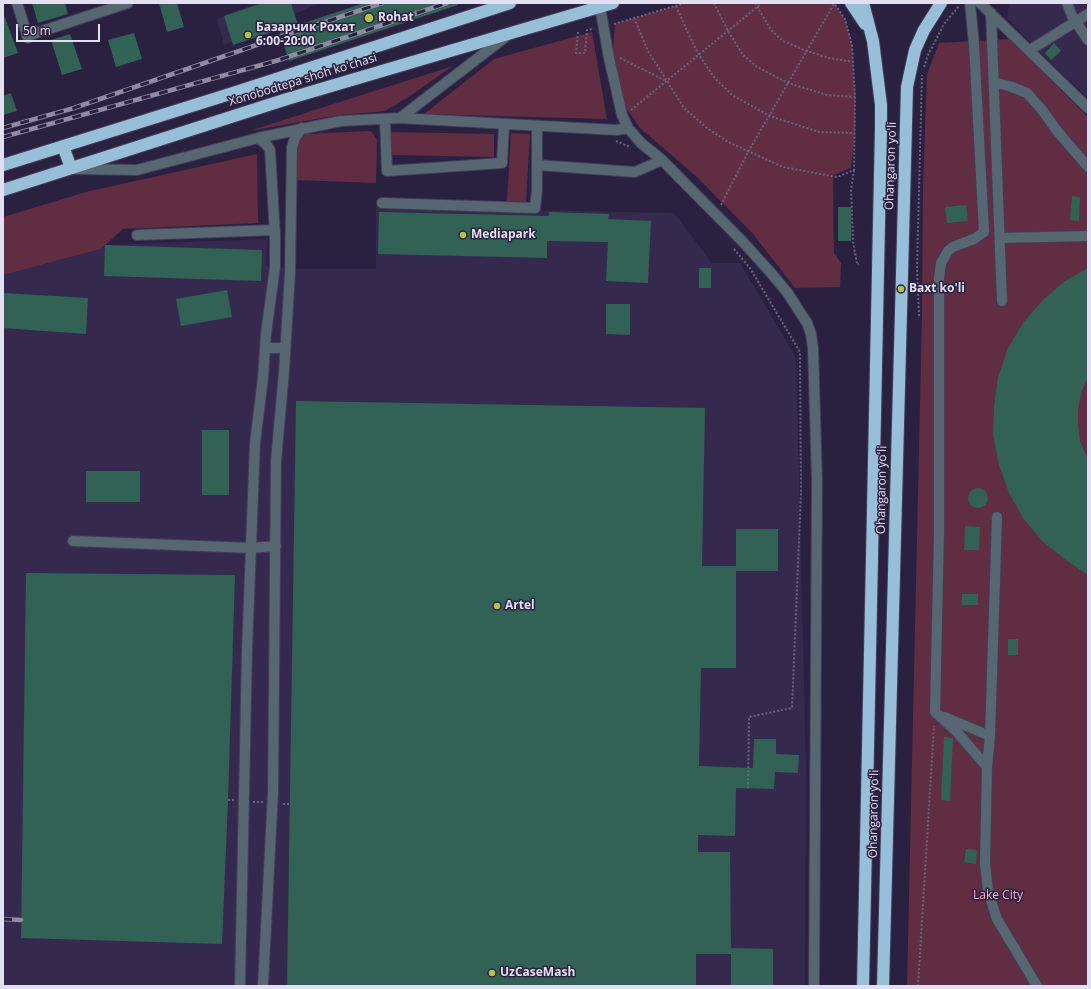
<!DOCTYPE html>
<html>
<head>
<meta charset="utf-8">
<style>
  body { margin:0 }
  #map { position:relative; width:1091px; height:989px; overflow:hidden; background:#2a2140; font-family:"Open Sans",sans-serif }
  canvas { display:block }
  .frame { position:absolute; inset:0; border:4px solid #e3dff3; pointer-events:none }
  .scale { position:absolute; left:16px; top:24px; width:84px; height:18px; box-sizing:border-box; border:2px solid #e3dff3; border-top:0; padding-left:5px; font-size:12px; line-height:14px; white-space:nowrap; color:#e3dff3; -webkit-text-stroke:3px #2a2140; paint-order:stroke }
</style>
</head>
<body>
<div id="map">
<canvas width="1091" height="989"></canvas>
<div class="frame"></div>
<div class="scale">50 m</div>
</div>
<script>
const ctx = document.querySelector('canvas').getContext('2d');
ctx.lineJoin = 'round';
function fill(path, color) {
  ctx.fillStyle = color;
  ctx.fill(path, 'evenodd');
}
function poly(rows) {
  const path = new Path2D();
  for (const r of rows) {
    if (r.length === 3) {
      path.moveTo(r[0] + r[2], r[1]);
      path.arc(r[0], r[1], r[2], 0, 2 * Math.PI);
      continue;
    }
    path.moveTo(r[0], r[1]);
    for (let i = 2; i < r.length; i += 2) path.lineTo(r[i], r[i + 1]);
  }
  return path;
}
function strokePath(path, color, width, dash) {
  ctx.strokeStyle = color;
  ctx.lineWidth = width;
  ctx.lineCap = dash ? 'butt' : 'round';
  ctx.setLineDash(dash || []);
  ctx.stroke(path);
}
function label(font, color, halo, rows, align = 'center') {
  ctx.font = font + ' "Open Sans",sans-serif';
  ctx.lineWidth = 3;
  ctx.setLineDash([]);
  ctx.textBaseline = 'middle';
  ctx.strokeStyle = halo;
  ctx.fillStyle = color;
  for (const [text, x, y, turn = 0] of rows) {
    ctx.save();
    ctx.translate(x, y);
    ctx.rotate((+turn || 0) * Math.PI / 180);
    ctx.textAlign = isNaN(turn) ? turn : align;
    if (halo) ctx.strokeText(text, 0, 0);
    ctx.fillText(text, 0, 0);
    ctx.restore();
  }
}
fill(poly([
  [257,3,320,3,224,45,217,19],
  [1009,3,1088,3,1088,98,1038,50,1007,18],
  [376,207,674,213,712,263,740,263,796,358,806,765,805,986,3,986,3,275,101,249,105,245,268,239,266,266,296,269,376,269]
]), '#352a4e');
fill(poly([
  [685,3,834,3,845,19,852,45,855,97,855,133,851,168,833,175,834,253,841,263,840,287,795,288,753,234,697,177,640,128,626,108,613,51,615,24],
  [592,32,607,119,424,114,494,59],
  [1010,39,1088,117,1088,986,907,986,922,315,923,185,927,74,939,43],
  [453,66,407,98,385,111,339,115,249,131],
  [369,131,372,132,377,140,376,183,294,180,296,147,300,139,303,137,306,134],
  [390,132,494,134,494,157,391,155],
  [511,133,530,134,526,202,507,201],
  [257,154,258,223,123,229,101,249,3,275,3,217,86,192]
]), '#612d43');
fill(poly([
  [32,3,65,3,68,14,38,23],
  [159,3,177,3,184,27,167,32],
  [263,3,291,3,298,25,364,3,458,3,458,5,289,61,279,30,233,45,224,16],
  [3,15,4,15,18,53,3,58],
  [134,33,142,59,116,67,108,40],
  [70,34,82,69,62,75,51,40],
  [1054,43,1061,51,1051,60,1045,53],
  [11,93,17,111,3,115,3,96],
  [1072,196,1080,197,1079,221,1070,220],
  [966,205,968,221,947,223,945,207],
  [838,207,851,207,851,241,838,241],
  [379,212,549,216,549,212,609,214,608,219,651,221,648,283,606,281,608,242,547,241,547,258,378,254],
  [105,245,262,250,261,281,104,276],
  [699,268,711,268,711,288,699,288],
  [1088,268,1088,376,1081,394,1078,410,1078,425,1080,441,1088,460,1088,575,1063,558,1042,541,1023,518,1009,493,999,465,993,435,994,407,998,377,1008,348,1023,323,1042,301,1065,281],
  [227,290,232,317,181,326,176,299],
  [3,293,88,298,86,334,3,328],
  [606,304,630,304,630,335,606,334],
  [296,401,705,408,702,566,736,566,736,668,701,668,699,766,753,768,754,739,776,739,776,754,799,755,798,773,775,772,774,789,736,788,735,836,698,835,698,852,730,852,731,954,696,954,696,986,287,986],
  [202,430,229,430,229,495,202,495],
  [86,471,140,471,140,502,86,502],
  [978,498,10],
  [965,526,980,527,979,550,964,550],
  [736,529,778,529,778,571,736,571],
  [26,573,235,575,228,800,222,944,21,938],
  [962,594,978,594,978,605,962,605],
  [1008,639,1018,639,1018,655,1008,655],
  [944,737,953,738,950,801,941,800],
  [966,849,977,850,976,864,964,862],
  [731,948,773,949,773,986,731,986]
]), '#326155');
const minor = poly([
  [17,3,28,38],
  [970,3,974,44,984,232,974,239,953,247,948,251,941,263,939,278,939,533,935,712,957,732,987,767],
  [980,3,1088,108],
  [1067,3,1072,16,1088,40],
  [600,7,609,58,622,115,628,128],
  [991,13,1002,301],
  [27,36,128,3],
  [1030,50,1088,14],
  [994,82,1012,87,1027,93,1042,110,1058,132,1088,167],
  [400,118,508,35],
  [385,120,387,171,502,163,504,124],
  [537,165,635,172,662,160],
  [74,169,137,170,258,138,341,121,400,118,616,130,628,128,641,143,662,160,744,243,771,273,787,292,807,323,811,334,813,348,817,480,814,986],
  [382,203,535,208,537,191,537,126],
  [137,235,275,230],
  [1000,238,1088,236],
  [266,348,285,348],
  [997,517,990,736,987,767,985,863,988,891,997,919,1037,986],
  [73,541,251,548,276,546],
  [945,717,990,736],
  [240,986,247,650,255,443,263,378,266,334,275,267,275,235,270,150,266,144,258,138],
  [263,986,273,791,276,461,284,372,290,273,292,147,295,138,302,128]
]);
const highway = poly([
  [851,3,865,24],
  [63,146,71,168],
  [3,165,233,93,510,3],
  [3,190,287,99,613,3],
  [863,986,881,128,881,105,873,41,863,3],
  [883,986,907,87,915,50,924,30,941,3]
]);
strokePath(minor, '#443c59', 12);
strokePath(highway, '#443c59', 14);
strokePath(poly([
  [714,3,728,31,743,55,757,67,788,83,827,95,855,97],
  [755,3,771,30,783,41,807,51,829,58,854,62],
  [676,6,688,33,699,55,714,77,732,95,770,116,819,132,854,133],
  [634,18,648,51,684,108,707,128,728,142,783,167,837,177,854,170,855,97,852,45,845,19,834,3],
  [614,24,685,3],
  [578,32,576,53,585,53,587,30,594,29],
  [620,58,666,81],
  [924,67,928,55,944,24,959,6],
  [631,110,762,3],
  [616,141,630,147],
  [854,170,851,189,853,241,857,264,859,264],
  [721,205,748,152,834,4],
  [734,249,750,268,800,352,801,493,792,708,749,717,748,790],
  [919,316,917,268,922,75],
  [228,800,235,800],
  [253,802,263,802],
  [283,804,290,804],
  [918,986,934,726]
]), '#6b647f', 2, [2, 2]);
strokePath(minor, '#576771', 10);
strokePath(highway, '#97bfd8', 12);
const rail = poly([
  [3,128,74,108,274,39,382,3],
  [3,137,279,60,447,3],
  [3,919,21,920]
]);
strokePath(rail, '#908aa3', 4.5);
strokePath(rail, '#2a2140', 3, [9]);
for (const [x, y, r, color] of [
  [369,18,5,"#b4c24a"],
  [248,35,4,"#b4c24a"],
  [463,235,4,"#b4c24a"],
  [901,289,4,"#b4c24a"],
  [497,606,4,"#b4c24a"],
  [492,973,4,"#b4c24a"]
]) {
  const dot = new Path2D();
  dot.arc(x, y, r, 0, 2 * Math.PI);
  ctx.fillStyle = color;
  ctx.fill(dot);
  strokePath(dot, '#2a2140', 1.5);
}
label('bold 12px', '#e3dff3', '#2a2140', [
  ["Rohat",378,18],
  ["Базарчик Рохат",256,28],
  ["6:00-20:00",256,42],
  ["Mediapark",471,235],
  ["Baxt ko'li",909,289],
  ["Artel",505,606],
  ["UzCaseMash",500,973]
], 'left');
label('12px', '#e3dff3', '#2a2140', [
  ["Xonobodtepa shoh ko'chasi",303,80,-17],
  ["Ohangaron yoʻli",891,166,-88],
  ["Ohangaron yoʻli",882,490,-89],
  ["Ohangaron yoʻli",874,814,-89]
]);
label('12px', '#fcb2ce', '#2a2140', [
  ["Lake City",998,896]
]);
</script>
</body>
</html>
